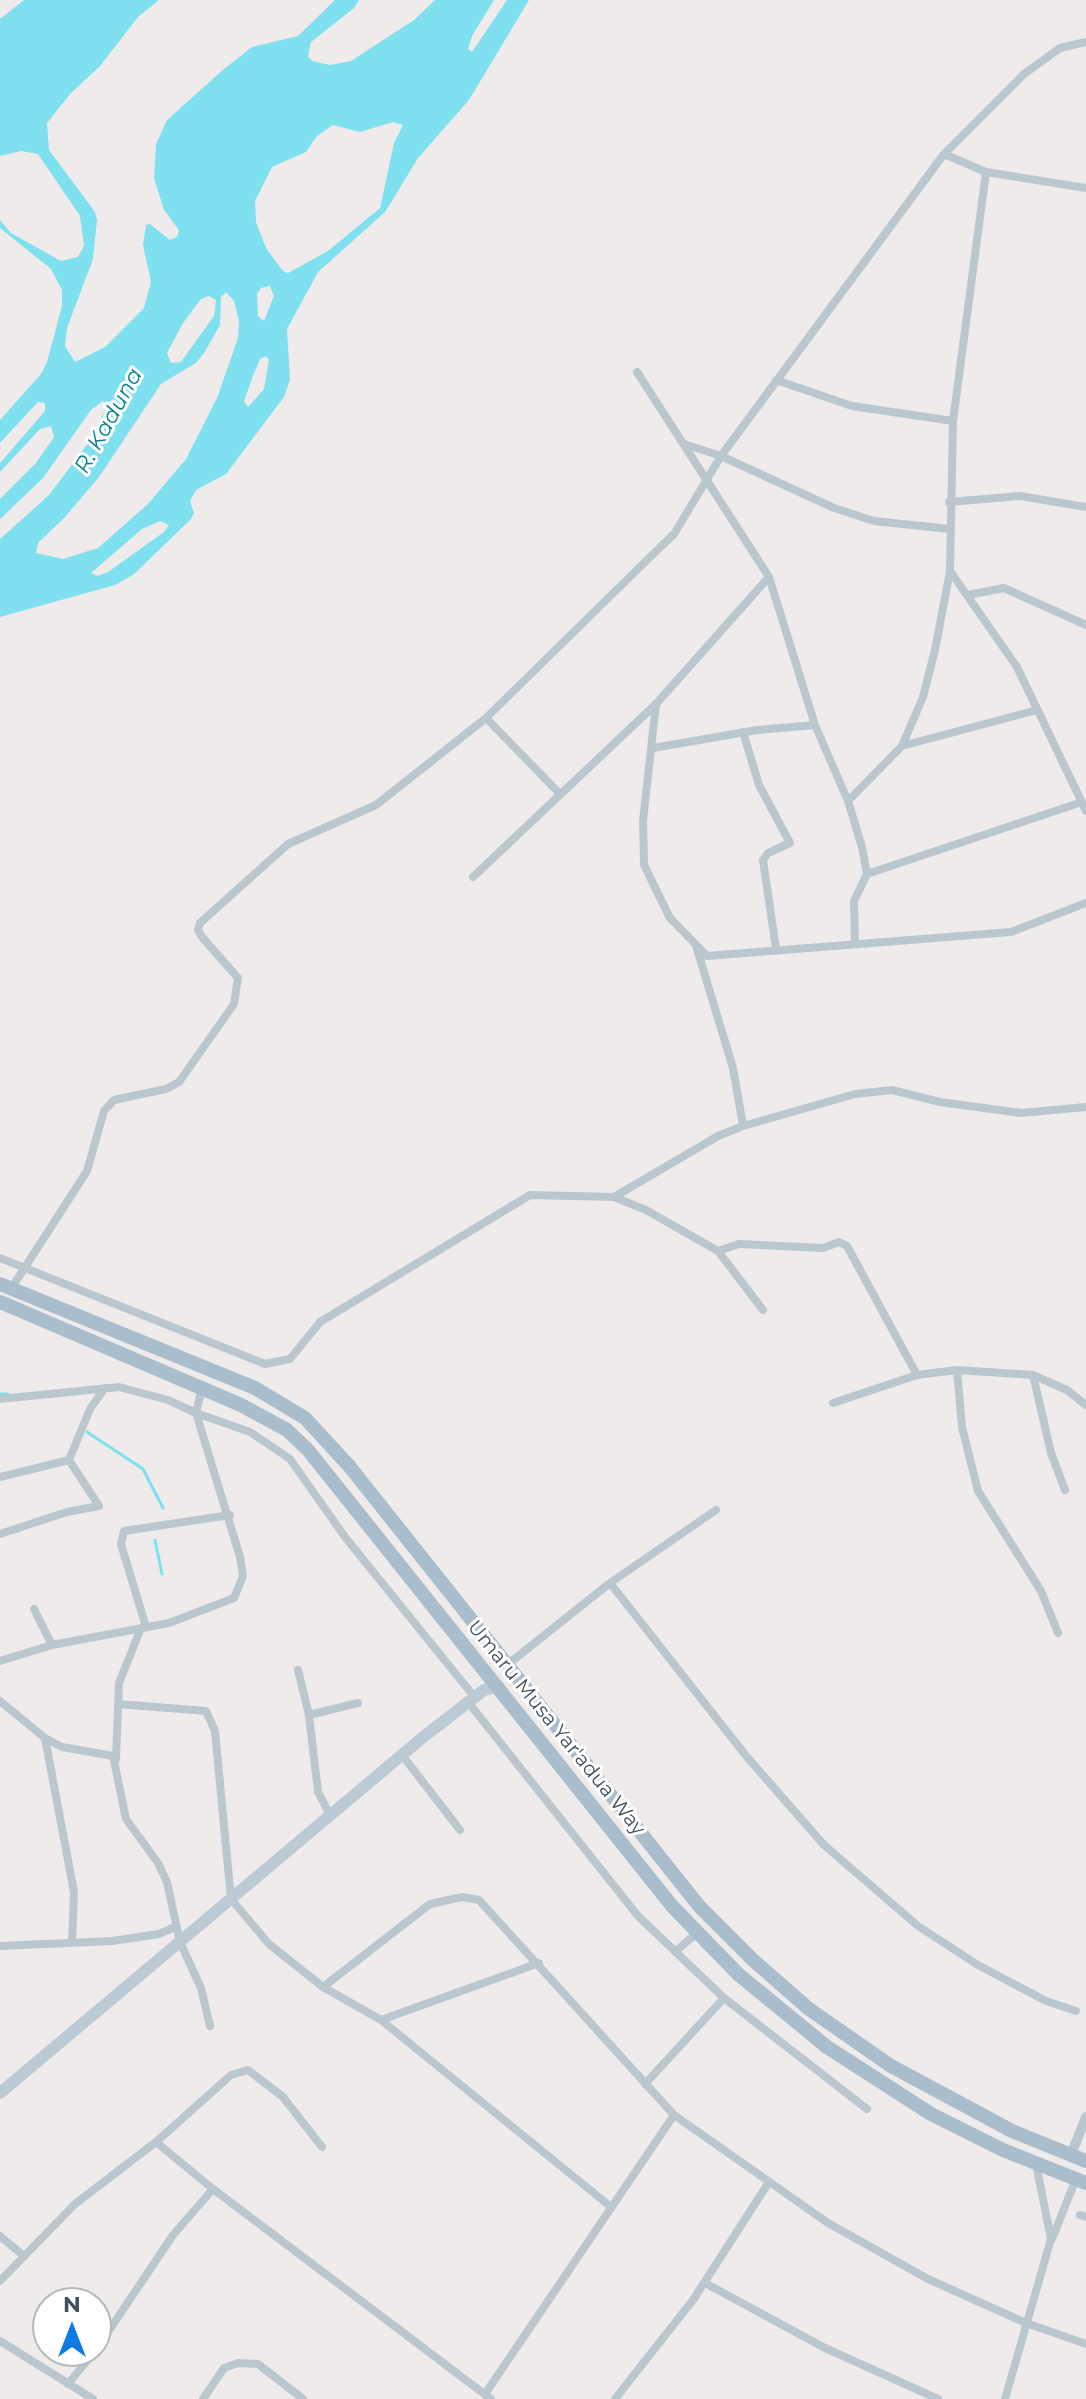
<!DOCTYPE html>
<html>
<head>
<meta charset="utf-8">
<style>
  body { margin:0 }
  #map { position:relative; width:1086px; height:2399px; overflow:hidden; background:#efebeb; font-family:Montserrat,sans-serif }
  canvas { display:block }
  .north { position:absolute; left:32px; top:2287px; width:80px; height:80px; box-sizing:border-box; background:#fff; border:2px solid #b4b9bd; border-radius:50%; rotate:0deg; font-size:22px; font-weight:700; line-height:32px; text-align:center; color:#43505a }
  .north::after { content:''; display:block; margin:auto; width:28px; height:36px; background:#0e7ae5; clip-path:polygon(50% 0,100% 100%,50% 72%,0 100%) }
</style>
</head>
<body>
<div id="map">
<canvas width="1086" height="2399"></canvas>
<div class="north">N</div>
</div>
<script>
const ctx = document.querySelector('canvas').getContext('2d');
ctx.lineJoin = 'round';
function fill(path, color) {
  ctx.fillStyle = color;
  ctx.fill(path, 'evenodd');
}
function poly(rows) {
  const path = new Path2D();
  for (const r of rows) {
    path.moveTo(r[0], r[1]);
    for (let i = 2; i < r.length; i += 2) path.lineTo(r[i], r[i + 1]);
  }
  return path;
}
function strokePath(path, color, width, dash) {
  ctx.strokeStyle = color;
  ctx.lineWidth = width;
  ctx.lineCap = dash ? 'butt' : 'round';
  ctx.setLineDash(dash || []);
  ctx.stroke(path);
}
function label(font, color, halo, rows, align = 'center') {
  ctx.font = font + ' Montserrat,sans-serif';
  ctx.lineWidth = 6;
  ctx.setLineDash([]);
  ctx.textBaseline = 'middle';
  ctx.strokeStyle = halo;
  ctx.fillStyle = color;
  for (const [text, x, y, turn = 0] of rows) {
    ctx.save();
    ctx.translate(x, y);
    ctx.rotate((+turn || 0) * Math.PI / 180);
    ctx.textAlign = isNaN(turn) ? turn : align;
    if (halo) ctx.strokeText(text, 0, 0);
    ctx.fillText(text, 0, 0);
    ctx.restore();
  }
}
fill(poly([
  [24,0,159,0,138,17,100,66,71,93,47,123,49,150,95,212,97,220,93,259,67,328,65,346,75,362,105,347,144,308,151,282,143,245,146,225,150,224,170,240,177,237,179,230,164,210,154,178,156,144,167,120,224,69,252,47,298,36,335,0,359,0,354,8,311,42,308,56,312,61,330,65,351,61,414,20,435,0,494,0,472,36,468,49,472,52,507,0,529,0,469,100,418,158,385,212,318,272,287,329,290,380,284,397,226,474,196,490,190,501,194,513,191,519,133,575,115,585,0,617,0,539,49,495,89,442,108,405,103,401,91,410,43,478,0,519,0,499,36,463,54,437,51,426,40,429,0,472,0,463,45,411,45,403,38,402,0,443,0,420,41,374,47,362,62,306,62,290,51,269,0,228,0,220,11,233,61,261,78,257,84,246,80,216,38,154,21,151,0,156,0,19],
  [393,122,403,125,394,143,380,208,328,251,288,273,283,271,266,248,256,222,255,201,272,167,306,152,317,136,333,125,360,132],
  [270,286,274,296,264,321,258,316,257,294,261,288],
  [226,292,234,301,239,321,238,338,217,398,186,459,148,504,98,548,63,559,36,553,38,543,65,517,99,477,161,384,196,363,204,353,220,325,221,297],
  [209,296,216,300,214,316,181,362,171,363,167,353,183,323,201,299],
  [266,356,269,360,264,389,248,407,244,401,253,376,260,359],
  [160,521,169,525,164,532,108,572,98,576,91,573,142,529]
]), '#7fe0f0');
strokePath(poly([
  [0,1394,8,1394],
  [87,1432,143,1469,163,1508],
  [155,1540,162,1574]
]), '#7fe0f0', 3);
strokePath(poly([
  [944,154,986,172,1086,188],
  [637,372,769,577,815,725,848,801,862,847,867,874,854,901,855,944],
  [776,380,852,406,953,421],
  [684,444,721,456,834,508,874,521,950,529],
  [949,502,1020,496,1086,507],
  [950,571,1017,667,1086,811],
  [968,595,1004,588,1086,625],
  [656,704,643,821,644,865,670,918,707,956,1011,932,1086,903],
  [486,718,559,793],
  [743,732,759,785,790,843,768,853,763,860,776,949],
  [902,746,1037,710],
  [653,748,757,730,815,725],
  [848,801,902,746,923,697,935,650,950,571,953,421,986,172],
  [867,874,1082,802],
  [473,877,656,704,769,577],
  [697,949,733,1068,743,1126],
  [614,1197,646,1210,718,1251,763,1310],
  [718,1251,739,1244,823,1248,839,1242,847,1246,917,1375],
  [0,1258,265,1364,290,1359,320,1322,530,1195,614,1197,718,1136,743,1126,855,1094,892,1090,940,1102,1021,1113,1086,1107],
  [11,1289,87,1171,104,1111,114,1100,166,1089,179,1082,234,1004,238,978,202,937,198,930,200,923,288,844,376,805,486,718,647,560,674,534,721,456,944,154,1024,74,1060,48,1086,42],
  [957,1370,962,1427,978,1491,1041,1591,1058,1633],
  [1033,1375,1051,1453,1065,1490],
  [0,1399,119,1387,168,1400,196,1413,202,1388],
  [833,1403,917,1375,957,1370,1033,1375,1067,1390,1086,1405],
  [69,1460,90,1409,105,1388],
  [0,1477,69,1460],
  [0,1534,67,1512,99,1506,69,1460],
  [610,1583,716,1510],
  [34,1609,52,1645],
  [146,1627,121,1544,124,1531,230,1515],
  [0,1661,52,1645,169,1623,234,1598,243,1576,240,1557,196,1413,250,1432,290,1459,345,1537,472,1694],
  [507,1665,610,1583,747,1757,824,1845,918,1926,978,1965,1046,2001,1076,2011],
  [298,1670,309,1715],
  [0,1701,45,1738,62,1747,113,1756,126,1819,158,1863,167,1882,180,1942,201,1988,210,2026],
  [468,1702,638,1916,724,1998,867,2109],
  [118,1704,206,1711,215,1731,231,1899,269,1944,323,1987,381,2020],
  [45,1738,74,1892,72,1943],
  [402,1755,460,1830],
  [116,1759,119,1683,141,1628],
  [328,1811,318,1792,309,1715,358,1703],
  [0,1946,112,1941,159,1934,177,1926],
  [676,1951,698,1932],
  [539,1963,381,2020,611,2207],
  [323,1987,430,1904,462,1897,479,1900,674,2115,828,2223,928,2279,1026,2323,1086,2344],
  [645,2084,724,1998],
  [156,2142,213,2189],
  [1080,2215,1086,2217],
  [0,2236,24,2256],
  [1052,2239,1076,2179],
  [0,2281,75,2204,156,2142,231,2075,248,2070,283,2097,322,2147],
  [705,2283,825,2348,938,2399],
  [0,2341,93,2399],
  [96,2350,173,2235,213,2189,491,2399],
  [68,2384,95,2351],
  [485,2394,674,2115],
  [203,2399,224,2368,238,2363,258,2364,303,2399],
  [615,2399,693,2300,769,2182],
  [1005,2399,1051,2239,1036,2164]
]), '#bbc7cf', 8);
strokePath(poly([
  [1071,2155,1086,2117]
]), '#bbc7cf', 10);
strokePath(poly([
  [0,2093,422,1738,484,1690,498,1686]
]), '#bccad6', 12);
strokePath(poly([
  [0,1284,255,1388,305,1418,350,1467,699,1906,753,1960,809,2009,891,2066,1012,2131,1086,2161],
  [0,1302,241,1405,287,1430,308,1450,672,1906,738,1974,827,2047,931,2114,1003,2150,1086,2183]
]), '#a9bdcd', 14);
label('20px', '#43505a', '#fff', [
  ["Umaru Musa Yar'adua Way",556,1728,51]
]);
label('italic 22px', '#068094', '#fff', [
  ["R. Kaduna",109,421,-61]
]);
</script>
</body>
</html>
